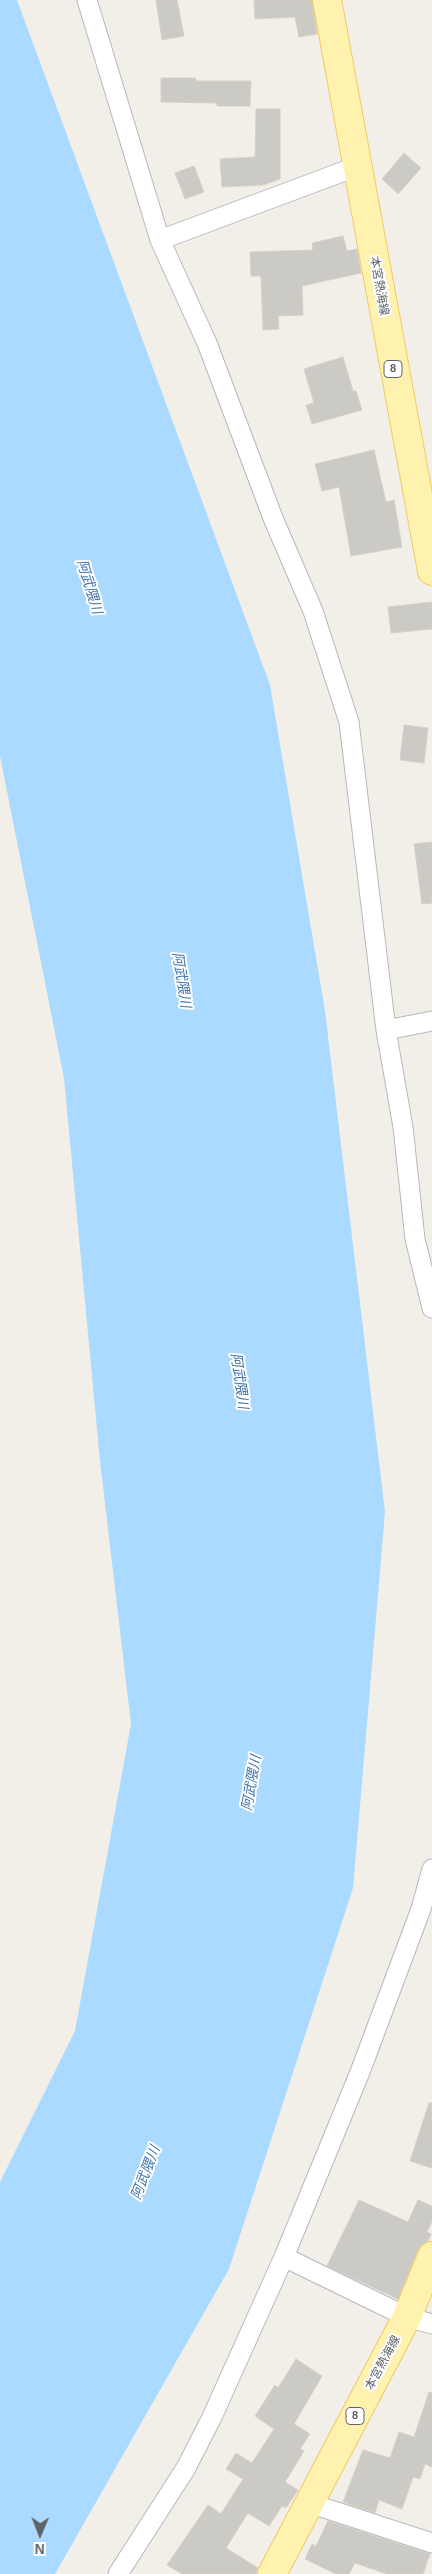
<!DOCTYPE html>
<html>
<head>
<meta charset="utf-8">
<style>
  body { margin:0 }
  #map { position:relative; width:432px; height:2574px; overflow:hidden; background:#f1efe8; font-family:Helvetica,sans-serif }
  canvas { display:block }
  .north { position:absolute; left:15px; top:2509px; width:50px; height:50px; -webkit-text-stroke:4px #fff; paint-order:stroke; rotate:181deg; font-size:14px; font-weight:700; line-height:20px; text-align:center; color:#5f6368 }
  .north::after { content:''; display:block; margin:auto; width:18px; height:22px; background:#5f6368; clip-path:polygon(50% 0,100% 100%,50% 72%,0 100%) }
</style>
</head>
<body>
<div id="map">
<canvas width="432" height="2574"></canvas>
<div class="north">N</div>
</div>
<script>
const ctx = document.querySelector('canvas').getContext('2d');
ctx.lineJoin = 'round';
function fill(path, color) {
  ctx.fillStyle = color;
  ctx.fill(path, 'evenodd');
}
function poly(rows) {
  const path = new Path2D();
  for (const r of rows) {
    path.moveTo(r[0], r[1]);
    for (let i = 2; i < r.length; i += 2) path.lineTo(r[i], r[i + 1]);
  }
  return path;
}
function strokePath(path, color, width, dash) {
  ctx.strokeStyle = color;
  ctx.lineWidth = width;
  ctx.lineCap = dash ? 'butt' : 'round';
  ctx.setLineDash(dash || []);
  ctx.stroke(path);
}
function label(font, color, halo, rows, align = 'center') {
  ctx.font = font + ' Helvetica,"Noto Sans JP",sans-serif';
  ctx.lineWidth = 4;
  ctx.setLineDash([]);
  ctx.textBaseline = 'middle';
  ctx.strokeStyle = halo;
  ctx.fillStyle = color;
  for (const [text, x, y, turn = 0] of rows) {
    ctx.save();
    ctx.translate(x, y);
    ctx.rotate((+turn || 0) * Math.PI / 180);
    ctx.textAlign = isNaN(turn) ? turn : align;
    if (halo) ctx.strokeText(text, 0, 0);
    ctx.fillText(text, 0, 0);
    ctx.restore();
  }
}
fill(poly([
  [0,0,17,0,270,685,325,1011,385,1512,353,1888,229,2269,55,2574,0,2574,0,2182,75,2031,131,1724,100,1461,64,1078,0,756]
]), '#aadaff');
const building = poly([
  [156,0,177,0,184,36,162,40,156,0],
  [254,0,312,0,317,34,299,37,295,17,255,19,254,0],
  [161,78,196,78,196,81,251,81,250,106,217,106,217,103,161,102,161,78],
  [256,109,280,109,280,179,263,185,222,187,220,159,255,157,256,109],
  [404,153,421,168,398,194,382,179,404,153],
  [194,166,204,192,185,199,175,173,194,166],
  [343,236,347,251,357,249,361,273,302,286,303,315,278,316,279,329,263,330,261,276,251,276,250,252,313,250,312,243,343,236],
  [343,357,353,391,356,391,362,410,312,424,306,405,314,403,304,369,343,357],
  [374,450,386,502,394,500,402,547,351,556,339,487,322,491,315,464,374,450],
  [432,602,432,629,391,633,388,607,432,602],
  [404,725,428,728,424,763,400,760,404,725],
  [432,842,432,903,422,904,414,844,432,842],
  [429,2103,432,2103,432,2168,410,2161,429,2103],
  [359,2200,408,2222,418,2200,432,2206,432,2221,427,2232,431,2234,428,2241,418,2250,398,2299,327,2266,359,2200],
  [296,2359,322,2376,294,2424,310,2434,300,2449,304,2451,285,2482,298,2490,286,2508,282,2506,269,2526,248,2513,226,2548,258,2568,256,2574,182,2574,167,2565,208,2505,221,2514,243,2479,226,2469,236,2453,252,2463,274,2429,255,2416,275,2385,278,2388,296,2359],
  [429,2392,432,2393,432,2467,425,2464,420,2479,413,2477,402,2509,379,2500,375,2513,343,2502,363,2450,390,2458,399,2432,414,2437,429,2392],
  [328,2521,430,2554,423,2574,387,2574,355,2563,349,2574,336,2574,305,2559,312,2544,316,2546,328,2521]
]);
fill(building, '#cccac5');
strokePath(building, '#d6d1c6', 1);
const minor = poly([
  [87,0,160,240,207,343,273,518,313,611,349,722,386,1030,403,1127,415,1239,432,1308],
  [160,240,358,166],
  [386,1030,432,1021],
  [284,2257,407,2317,432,2324],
  [309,2503,432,2543],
  [118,2574,186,2468,212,2417,284,2257,360,2072,421,1909,432,1869]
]);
const primary = poly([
  [327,0,432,571],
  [272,2574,407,2317,432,2256]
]);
strokePath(minor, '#b5b8bc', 21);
strokePath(primary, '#f2c960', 30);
strokePath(minor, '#fff', 19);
strokePath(primary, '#fff2af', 28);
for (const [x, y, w] of [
  [393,369,18],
  [355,2416,18]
]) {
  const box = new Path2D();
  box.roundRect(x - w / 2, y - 8.5, w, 17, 4);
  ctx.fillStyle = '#fff';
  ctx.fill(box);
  strokePath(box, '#5f6368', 1);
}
label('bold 11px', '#5f6368', null, [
  ["8",393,369],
  ["8",355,2416]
]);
label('12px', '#5f6368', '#fff', [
  ["本宮熱海線",379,286,80],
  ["本宮熱海線",383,2363,-62]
]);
label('italic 14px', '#4174aa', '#fff', [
  ["阿武隈川",89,587,73],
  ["阿武隈川",181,980,81],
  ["阿武隈川",239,1381,82],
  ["阿武隈川",252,1783,-80],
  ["阿武隈川",146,2173,-69]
]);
</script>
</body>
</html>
